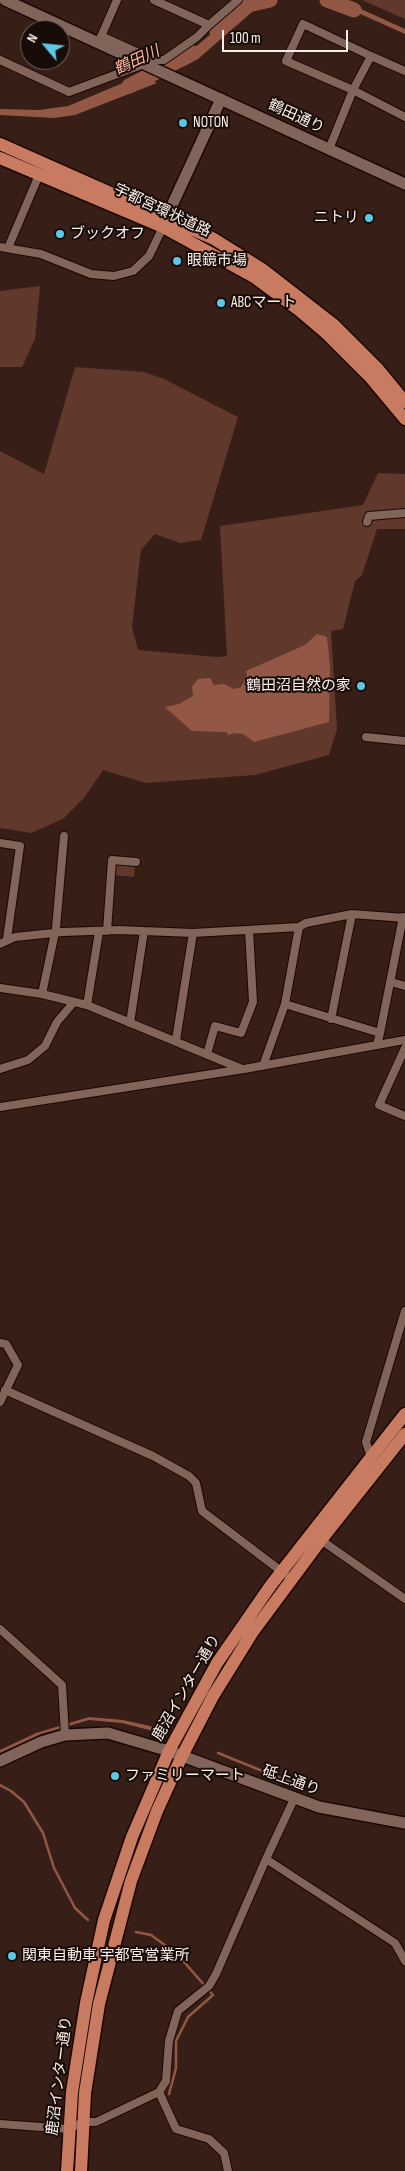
<!DOCTYPE html>
<html>
<head>
<meta charset="utf-8">
<style>
  body { margin:0 }
  #map { position:relative; width:405px; height:2171px; overflow:hidden; background:#371e16; font-family:"Sofia Sans Condensed",sans-serif }
  canvas { display:block }
  .north { position:absolute; left:20px; top:20px; width:50px; height:50px; box-sizing:border-box; background:#170c08; border:1px solid #736762; border-radius:50%; rotate:298deg; font-size:14px; font-weight:700; line-height:20px; text-align:center; color:#fdefea }
  .north::after { content:''; display:block; margin:auto; width:18px; height:22px; background:#5bc8e6; clip-path:polygon(50% 0,100% 100%,50% 72%,0 100%) }
  .scale { position:absolute; left:222px; top:30px; width:126px; height:22px; box-sizing:border-box; border:2px solid #fdefea; border-top:0; padding-left:6px; font-size:15px; line-height:18px; white-space:nowrap; color:#fdefea; -webkit-text-stroke:4px #170c08; paint-order:stroke }
</style>
</head>
<body>
<div id="map">
<canvas width="405" height="2171"></canvas>
<div class="north">N</div>
<div class="scale">100 m</div>
</div>
<script>
const ctx = document.querySelector('canvas').getContext('2d');
ctx.lineJoin = 'round';
function fill(path, color) {
  ctx.fillStyle = color;
  ctx.fill(path, 'evenodd');
}
function poly(rows) {
  const path = new Path2D();
  for (const r of rows) {
    path.moveTo(r[0], r[1]);
    for (let i = 2; i < r.length; i += 2) path.lineTo(r[i], r[i + 1]);
  }
  return path;
}
function strokePath(path, color, width, dash) {
  ctx.strokeStyle = color;
  ctx.lineWidth = width;
  ctx.lineCap = dash ? 'butt' : 'round';
  ctx.setLineDash(dash || []);
  ctx.stroke(path);
}
function label(font, color, halo, rows, align = 'center') {
  ctx.font = font + ' "Sofia Sans Condensed","Noto Sans JP",sans-serif';
  ctx.lineWidth = 4;
  ctx.setLineDash([]);
  ctx.textBaseline = 'middle';
  ctx.strokeStyle = halo;
  ctx.fillStyle = color;
  for (const [text, x, y, turn = 0] of rows) {
    ctx.save();
    ctx.translate(x, y);
    ctx.rotate((+turn || 0) * Math.PI / 180);
    ctx.textAlign = isNaN(turn) ? turn : align;
    if (halo) ctx.strokeText(text, 0, 0);
    ctx.fillText(text, 0, 0);
    ctx.restore();
  }
}
fill(poly([
  [362,0,405,0,405,19],
  [40,286,35,339,22,367,0,367,0,291],
  [75,367,144,372,164,379,238,417,201,540,180,543,155,534,141,550,132,627,138,650,217,657,227,656,220,526,363,505,378,473,405,474,405,529,377,529,362,575,355,581,343,629,331,631,337,729,329,755,255,775,146,783,103,770,84,798,63,819,31,833,0,828,0,451,44,474],
  [119,864,135,865,134,877,114,875,115,867]
]), '#60392c');
fill(poly([
  [251,0,270,0,252,12,198,59,183,67,173,62,186,55],
  [329,0,341,0,405,29,405,34],
  [142,75,157,83,75,115,54,118,0,115,0,109,39,110,68,106],
  [317,634,327,637,330,666,329,722,254,742,243,734,233,733,229,735,226,732,192,731,165,707,179,704,193,696,192,687,198,679,210,678,214,685,224,684,234,689,241,687,247,676,246,671,305,645],
  [89,1717,123,1720,154,1727,153,1731,122,1723,89,1720,41,1734,0,1753,0,1750,36,1733]
]), '#935845');
strokePath(poly([
  [218,1753,302,1787],
  [0,1785,11,1791,24,1802,43,1833,54,1868,75,1908,88,1920],
  [136,1932,151,1935,177,1954,213,1995,188,2017,176,2041,176,2068,169,2094]
]), '#935845', 2.5);
strokePath(poly([
  [327,0,354,10],
  [217,32,234,12,244,6,270,0],
  [129,86,193,53]
]), '#935845', 15);
const street = poly([
  [154,0,209,25,238,0],
  [101,36,154,60,164,60,197,37,209,25],
  [100,39,117,0],
  [371,56,303,24,286,61,353,90,405,117],
  [0,60,69,92,144,64],
  [329,149,353,90,371,56,405,71],
  [0,247,41,254,91,274,114,276,133,271,149,256,163,227],
  [8,248,39,175],
  [367,522,369,516,405,513],
  [366,737,405,741],
  [0,843,20,846,7,939],
  [299,927,285,1004,380,1033,377,1045],
  [107,931,112,860,136,862],
  [193,933,299,927,306,923,352,914,405,918],
  [0,944,15,937,63,932,119,930,193,933,176,1040],
  [391,982,405,986],
  [0,988,42,994,87,1005,242,1069],
  [42,994,56,928,64,836],
  [87,1005,99,932],
  [331,1019,352,914],
  [130,1023,144,931],
  [380,1033,403,917],
  [405,1048,379,1105,405,1116],
  [207,1054,215,1026,241,1033,253,1002,249,930],
  [263,1066,285,1004],
  [0,1069,28,1060,45,1046,57,1022,74,1002],
  [0,1107,244,1069,405,1040],
  [0,1343,6,1344,18,1365,0,1402],
  [5,1390,153,1456,189,1476,196,1483,202,1511,285,1574],
  [372,1460,366,1442,405,1311],
  [321,1540,405,1599],
  [0,1629,62,1685,65,1735],
  [266,1859,395,1943,405,1961],
  [0,2124,69,2129,83,2122,96,2122,159,2092],
  [228,2171,224,2153,209,2139,176,2129,159,2092,166,2081,169,2041,178,2011,209,1986,216,1974,266,1859,294,1799]
]);
const secondary = poly([
  [5,0,405,184],
  [163,225,221,99],
  [0,1761,41,1742,65,1735,108,1733,169,1751,319,1807,405,1823]
]);
const primary = poly([
  [0,144,214,239,262,269,334,325,378,369,405,402],
  [0,158,163,227,254,277,300,311,327,334,370,377,405,419],
  [67,2171,72,2092,86,2003,104,1920,132,1837,169,1751,217,1663,271,1585,405,1414],
  [81,2171,85,2093,99,2004,131,1881,157,1811,182,1756,213,1696,252,1633,321,1540,405,1434]
]);
strokePath(street, '#1d0703', 10);
strokePath(secondary, '#1d0703', 14);
strokePath(primary, '#1d0703', 15);
strokePath(street, '#81645a', 8);
strokePath(secondary, '#81645a', 11);
strokePath(primary, '#c87b61', 12);
for (const [x, y, r, color] of [
  [183,123,5,"#5bc8e6"],
  [369,218,5,"#5bc8e6"],
  [60,234,5,"#5bc8e6"],
  [177,261,5,"#5bc8e6"],
  [221,303,5,"#5bc8e6"],
  [361,686,5,"#5bc8e6"],
  [115,1776,5,"#5bc8e6"],
  [12,1956,5,"#5bc8e6"]
]) {
  const dot = new Path2D();
  dot.arc(x, y, r, 0, 2 * Math.PI);
  ctx.fillStyle = color;
  ctx.fill(dot);
  strokePath(dot, '#170c08', 2);
}
label('15px', '#fdefea', '#170c08', [
  ["鶴田通り",296,117,25],
  ["宇都宮環状道路",162,211,25],
  ["鹿沼インター通り",187,1688,-60],
  ["砥上通り",291,1781,20],
  ["鹿沼インター通り",60,2076,-83]
]);
label('15px', '#fdefea', '#170c08', [
  ["NOTON",193,123],
  ["ニトリ",359,218,"right"],
  ["ブックオフ",70,234],
  ["眼鏡市場",187,261],
  ["ABCマート",231,303],
  ["鶴田沼自然の家",351,686,"right"],
  ["ファミリーマート",125,1776],
  ["関東自動車 宇都宮営業所",22,1956]
], 'left');
label('italic 16px', '#feb69e', '#170c08', [
  ["鶴田川",137,61,-25]
]);
</script>
</body>
</html>
